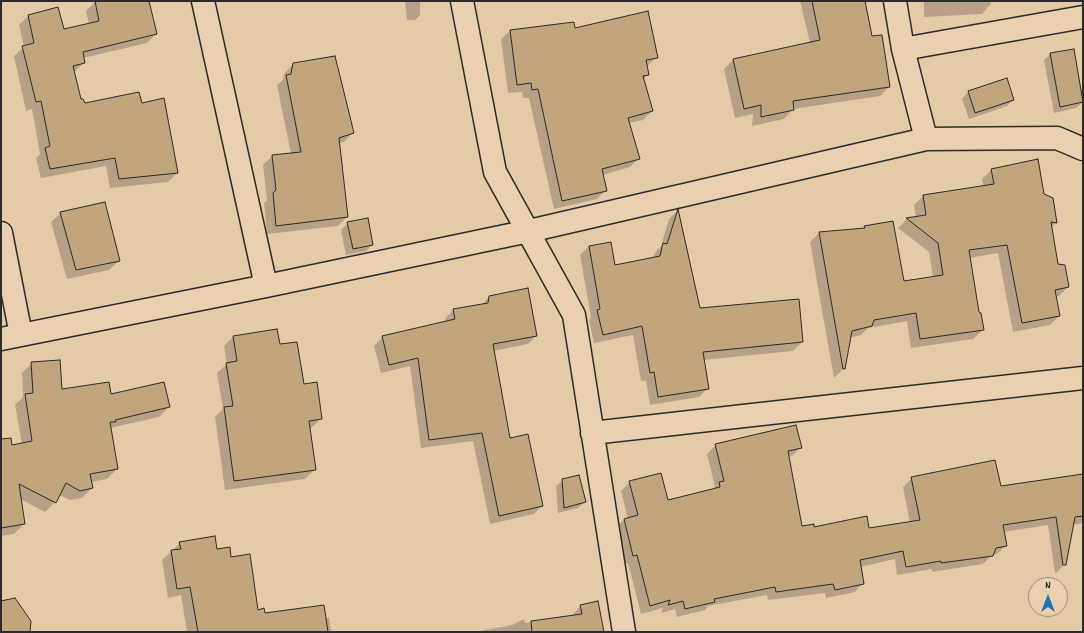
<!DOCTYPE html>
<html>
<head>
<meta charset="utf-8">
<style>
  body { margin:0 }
  #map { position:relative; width:1084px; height:633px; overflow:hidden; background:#e5caa8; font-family:Dekko,sans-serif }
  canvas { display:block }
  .frame { position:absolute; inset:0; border:2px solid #2b2b2b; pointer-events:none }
  .north { position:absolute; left:1028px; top:577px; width:40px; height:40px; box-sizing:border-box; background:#ead0b1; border:1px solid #9e8e7b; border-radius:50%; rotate:0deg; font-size:11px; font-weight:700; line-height:16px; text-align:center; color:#2b2b2b }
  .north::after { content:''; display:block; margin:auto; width:14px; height:18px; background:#1f6fb2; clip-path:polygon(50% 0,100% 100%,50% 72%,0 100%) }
</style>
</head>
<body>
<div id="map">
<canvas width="1084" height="633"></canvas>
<div class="frame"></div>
<div class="north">N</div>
</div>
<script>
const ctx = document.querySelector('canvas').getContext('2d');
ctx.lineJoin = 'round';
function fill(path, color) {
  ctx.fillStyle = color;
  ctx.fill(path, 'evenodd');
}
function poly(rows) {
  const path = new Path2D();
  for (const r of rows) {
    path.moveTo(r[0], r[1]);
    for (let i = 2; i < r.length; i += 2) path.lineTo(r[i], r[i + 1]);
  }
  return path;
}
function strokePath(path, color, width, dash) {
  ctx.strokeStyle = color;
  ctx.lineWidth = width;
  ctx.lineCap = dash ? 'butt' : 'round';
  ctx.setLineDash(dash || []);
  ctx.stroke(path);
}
fill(poly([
  [99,1,148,1,156,34,147,43,83,58,84,63,74,72,80,100,84,104,141,105,177,173,168,182,110,188,106,166,41,178,36,158,40,154,32,109,26,111,14,56,24,47,19,25,28,16,63,30,89,24,86,11,95,2],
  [405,1,420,1,420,15,415,20,407,20],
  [800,1,864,1,872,37,889,87,880,96,793,109,784,119,752,126,753,114,735,118,724,69,733,60,810,43],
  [905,1,991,1,991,4,982,14,924,17,924,1],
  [574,29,657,57,646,67,648,74,643,80,652,111,643,120,629,123,639,158,630,167,603,175,606,190,597,199,554,209,529,98,523,98,522,92,508,93,501,39,510,31],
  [1073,50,1083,102,1076,108,1054,113,1044,60,1050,54],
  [293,64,353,132,344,142,338,143,347,217,338,226,267,234,264,203,267,200,263,165,272,156,291,154,277,85,283,80,284,74],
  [968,92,1013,100,1007,106,969,119,962,99],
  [991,170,1052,199,1056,223,1051,228,1057,265,1068,287,1059,296,1056,297,1059,316,1050,325,1013,332,998,253,969,258,978,313,983,330,973,339,911,348,907,321,868,328,861,335,849,338,844,368,834,378,810,242,819,233,863,229,865,227,903,282,933,277,929,252,898,228,907,219,916,218,914,205,923,196,984,187,982,179],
  [677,211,699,309,802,342,793,351,703,360,708,388,699,397,650,405,646,381,641,381,633,335,594,343,589,320,591,317,580,255,589,246,614,267,653,258,655,253,661,246,669,219],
  [61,213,119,261,109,270,67,279,51,222],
  [348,223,372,245,366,251,346,255,341,230],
  [489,297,536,336,528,344,494,351,509,439,542,506,534,514,490,524,473,441,421,448,410,366,381,373,374,346,383,337,446,322,445,319,453,310,481,305],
  [233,337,279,346,321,419,311,428,309,429,315,469,305,479,225,490,215,417,223,409,217,373,227,364,224,346],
  [32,363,61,390,111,396,169,407,159,417,110,428,117,469,107,479,91,482,92,488,82,498,70,500,59,495,55,502,45,512,20,499,24,524,14,534,1,536,1,447,22,444,15,405,23,397,22,373],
  [716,445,800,448,792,456,788,457,801,527,869,529,910,523,903,487,912,478,1000,487,1083,475,1083,523,1073,525,1065,564,1056,573,1055,573,1048,525,1003,532,1005,546,997,554,992,555,983,564,932,572,932,569,897,575,895,559,860,567,863,583,855,592,826,598,825,593,768,600,767,595,708,606,705,610,677,617,675,609,661,613,663,608,641,614,628,563,624,564,615,528,624,520,628,519,621,491,630,482,667,501,712,490,715,487,707,454],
  [563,480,585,502,578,508,558,513,556,486],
  [180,543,216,550,230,558,257,611,265,614,325,619,329,617,331,632,187,632,181,595,168,598,162,560],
  [581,606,603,632,474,632,512,625,524,619,525,623,572,616,572,615]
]), '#0003');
const building = poly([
  [95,1,149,1,157,34,83,52,85,63,73,66,81,99,83,99,85,103,139,92,142,103,164,98,178,173,119,179,115,158,50,169,45,148,50,146,41,101,36,102,22,46,34,43,28,15,58,7,64,29,99,21,95,1],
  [812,1,865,1,872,36,882,35,890,87,793,101,794,110,761,117,761,105,744,109,733,59,820,40,812,1],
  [648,11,658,58,646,60,649,75,643,76,653,111,628,118,640,159,602,169,607,191,562,201,538,89,532,90,531,83,517,85,510,30,574,22,575,28,648,11],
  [1074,49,1083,102,1060,107,1050,53,1074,49],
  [335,56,354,133,339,138,348,217,276,226,273,193,276,190,272,155,301,152,286,75,291,74,293,63,335,56],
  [1007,78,1014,100,975,113,968,91,1007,78],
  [1038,159,1044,194,1053,198,1057,223,1051,222,1058,264,1065,265,1069,287,1055,290,1060,316,1022,323,1007,245,969,250,979,312,981,313,984,330,920,339,916,313,874,320,872,326,852,331,845,369,843,369,819,232,865,228,864,226,893,221,904,281,943,275,938,243,906,218,926,215,923,195,994,184,991,169,1038,159],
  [105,202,120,261,76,270,60,212,105,202],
  [678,209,700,308,799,299,803,342,703,352,709,389,658,397,654,372,650,373,642,326,603,335,597,310,600,309,589,246,611,242,615,265,660,256,663,243,667,244,678,209],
  [368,218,373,245,353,249,347,222,368,218],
  [528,288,537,336,493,344,510,438,528,434,543,506,499,516,482,433,429,440,418,358,389,365,382,336,455,319,453,309,488,303,489,296,528,288],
  [277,329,280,344,297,342,304,384,317,382,322,419,309,421,316,470,234,481,224,407,233,406,226,363,237,361,233,336,277,329],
  [60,360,62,389,109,382,111,394,164,382,170,407,115,420,116,422,110,422,118,469,90,474,93,488,80,491,66,483,56,503,19,484,25,524,1,528,1,439,11,438,12,445,32,441,25,394,33,393,31,362,60,360],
  [796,425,802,448,788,451,802,526,814,524,814,527,867,516,869,528,920,520,911,477,995,460,1001,486,1083,474,1083,516,1075,517,1066,565,1063,565,1056,517,1003,525,1007,546,996,548,993,556,941,563,941,561,906,567,903,551,860,560,864,584,835,590,833,584,776,592,775,587,714,599,715,602,685,609,683,601,668,605,670,600,650,606,637,555,633,556,624,519,638,515,629,481,661,473,668,500,720,487,719,482,724,481,715,444,796,425],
  [579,475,586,502,564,508,562,479,579,475],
  [215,536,217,549,230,547,231,557,250,554,258,610,264,608,265,613,324,605,328,632,198,632,190,587,177,589,171,550,181,549,179,542,215,536],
  [15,598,31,621,30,632,1,632,1,601,15,598],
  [598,601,604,632,532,632,531,621,582,614,580,605,598,601]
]);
fill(building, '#c1a57d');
strokePath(building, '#2b2b2b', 1);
const street = poly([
  [203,1,266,286],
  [462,1,495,172,574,315,624,632],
  [895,1,903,49,926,139],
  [903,49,1083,17],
  [1,233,21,335],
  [1,339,266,286,529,231,926,139,1057,138,1083,149],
  [592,433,1083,378]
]);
strokePath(street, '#2b2b2b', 25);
strokePath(street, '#ead0b1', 22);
</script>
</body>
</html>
